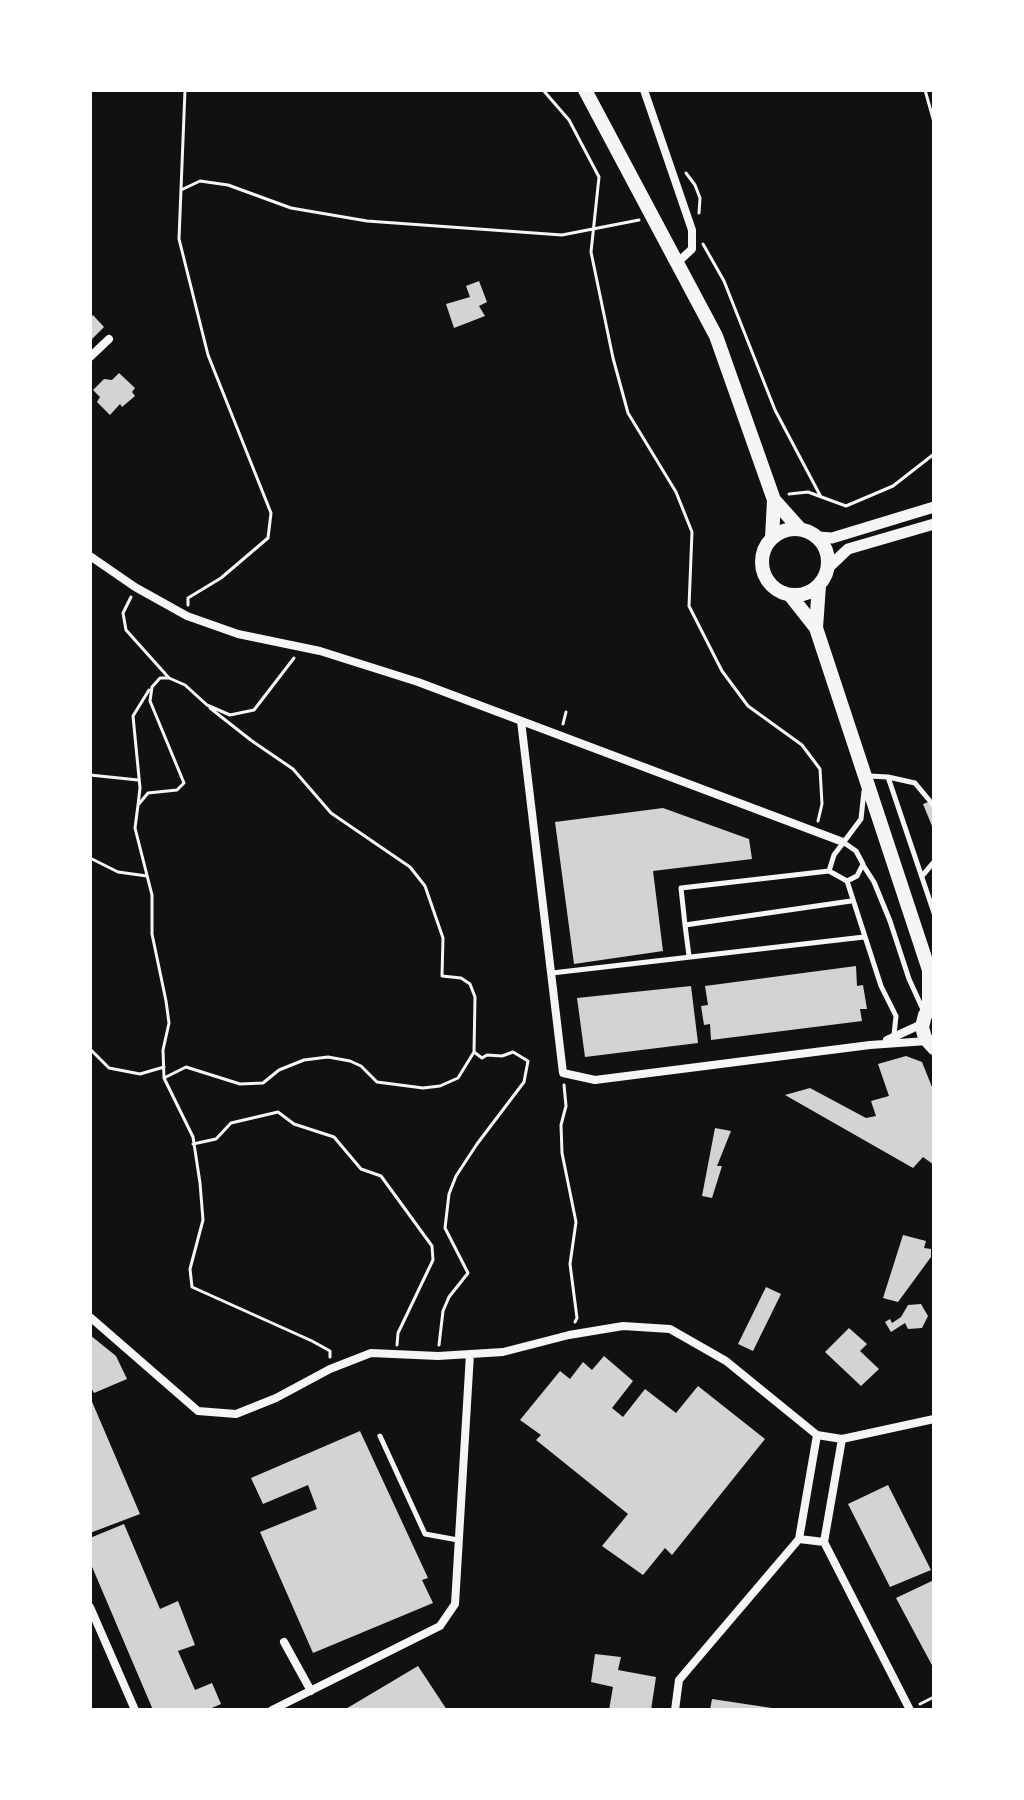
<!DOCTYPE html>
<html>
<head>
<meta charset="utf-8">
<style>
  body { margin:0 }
  #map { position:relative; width:1024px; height:1800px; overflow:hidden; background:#111; font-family:Rubik,sans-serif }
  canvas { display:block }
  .frame { position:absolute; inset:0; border:92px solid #fff; pointer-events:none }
</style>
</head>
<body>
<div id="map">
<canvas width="1024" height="1800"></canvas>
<div class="frame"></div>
</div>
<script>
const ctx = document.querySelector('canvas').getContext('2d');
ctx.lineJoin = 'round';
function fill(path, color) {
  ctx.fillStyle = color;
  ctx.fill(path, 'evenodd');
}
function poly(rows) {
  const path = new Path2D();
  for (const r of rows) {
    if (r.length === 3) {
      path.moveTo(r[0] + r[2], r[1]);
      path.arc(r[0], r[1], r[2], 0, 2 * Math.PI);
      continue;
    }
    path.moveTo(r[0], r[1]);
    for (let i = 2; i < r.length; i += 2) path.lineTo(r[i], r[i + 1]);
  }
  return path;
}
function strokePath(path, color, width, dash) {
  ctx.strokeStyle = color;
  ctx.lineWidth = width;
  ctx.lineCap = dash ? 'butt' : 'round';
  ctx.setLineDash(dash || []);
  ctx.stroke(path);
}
fill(poly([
  [479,281,487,302,479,306,485,316,454,328,446,304,470,297,466,286],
  [93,315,104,327,90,341,90,319],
  [119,373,135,388,132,392,135,396,122,407,120,404,110,415,97,402,100,397,93,390,104,379,112,380],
  [934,800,934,825,932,826,923,804],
  [663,808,749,839,752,859,653,871,663,951,574,964,555,822],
  [856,966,857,986,863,985,867,1009,860,1009,862,1021,711,1040,710,1024,704,1025,701,1006,708,1005,705,986],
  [691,986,698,1043,585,1057,577,998],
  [906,1056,922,1062,934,1092,934,1165,923,1157,913,1168,785,1095,810,1088,866,1118,876,1116,871,1101,889,1096,878,1064],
  [715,1128,731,1131,717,1166,722,1166,712,1198,702,1196],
  [903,1235,926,1241,924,1248,931,1249,931,1257,898,1302,883,1298],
  [766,1287,781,1294,753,1351,738,1344],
  [921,1304,928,1316,922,1328,908,1329,905,1323,891,1332,885,1322,890,1319,892,1323,901,1317,908,1305],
  [849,1328,867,1344,860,1351,879,1369,861,1386,825,1352],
  [90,1335,116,1356,127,1379,94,1393,90,1386],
  [604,1356,633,1381,612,1408,623,1417,645,1389,676,1413,698,1386,765,1439,672,1555,665,1548,643,1575,602,1546,628,1514,536,1440,541,1435,520,1420,560,1371,570,1379,583,1362,592,1370],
  [90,1397,140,1514,90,1533],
  [360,1431,428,1578,422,1580,433,1603,313,1653,260,1532,317,1509,308,1485,263,1504,251,1478],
  [888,1485,931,1570,890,1587,848,1504],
  [124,1524,160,1609,178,1601,195,1645,178,1651,195,1690,212,1683,221,1704,207,1710,153,1710,90,1562,90,1538],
  [934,1580,934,1669,896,1598],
  [595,1654,621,1657,618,1670,656,1677,651,1710,609,1710,613,1687,591,1682],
  [418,1666,447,1710,344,1710],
  [712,1699,772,1708,772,1710,710,1710]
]), '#d3d3d3');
strokePath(poly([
  [185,90,179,239,208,355,271,513,268,538,221,578,188,598,188,605],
  [543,90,569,120,599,177,591,252,613,358,628,413,676,492,692,532,689,606,722,671,748,706,802,745,820,769,822,804,818,821],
  [925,90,934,122],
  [686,173,695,185,700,198,699,213],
  [181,190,200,181,228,185,291,208,367,221,562,235,639,220],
  [703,244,724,281,775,410,821,497],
  [789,494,808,492,846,506,893,486,934,454],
  [131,597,123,613,126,630,169,678],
  [294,658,254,710,230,715,207,705,185,685,169,678,160,678,152,687,150,701,184,783,177,790,148,793,138,805,135,828,152,895,152,934,166,1001,169,1023,163,1050,164,1078,193,1137,200,1183,203,1220,190,1269,192,1287,312,1341,330,1351,330,1357],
  [210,708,252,741,293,769,331,813,410,867,425,886,443,938,442,976,461,978,470,984,475,997,474,1052,482,1058,487,1055,502,1056,513,1052,528,1061,524,1082,477,1144,456,1176,449,1194,445,1228,468,1273,449,1297,443,1311,439,1345],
  [563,724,566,712],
  [90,775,138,780],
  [138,805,140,788,133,716,149,690],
  [90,858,118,872,147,876],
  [90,1049,109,1068,140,1074,164,1067],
  [164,1078,186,1067,240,1084,263,1083,279,1070,304,1060,328,1057,350,1061,361,1066,377,1082,423,1088,440,1086,458,1078,474,1052],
  [564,1085,566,1106,561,1125,562,1153,576,1222,570,1264,577,1318,575,1322],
  [193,1144,216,1139,231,1123,278,1112,294,1124,334,1137,361,1169,381,1176,432,1246,433,1260,398,1333,397,1345],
  [920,1704,934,1697]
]), '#f5f5f5', 3);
strokePath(poly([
  [869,776,888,777,934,913],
  [888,777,915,783,934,806],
  [843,842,856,851,863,864,857,876,847,881,881,986,896,1016,894,1035],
  [863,865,874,882,890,921,909,979,925,1014],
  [829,871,847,881],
  [922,876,934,862],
  [851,901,685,925,681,888,829,871,834,855,861,819,864,791],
  [685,925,689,956],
  [552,973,864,937],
  [380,1436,425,1534,458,1540]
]), '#f5f5f5', 5);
strokePath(poly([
  [644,90,692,230,692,249,677,263],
  [90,357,109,339],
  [90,556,135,587,187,616,238,634,320,651,418,682,843,842],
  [521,721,563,1073,595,1080,870,1045,927,1041],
  [887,1040,922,1024],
  [90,1317,198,1411,236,1414,276,1398,330,1369,371,1353,438,1356,503,1352,569,1335,623,1326,670,1329,726,1361,817,1435,842,1439,934,1419],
  [842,1439,824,1542,910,1710],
  [799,1539,824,1542],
  [90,1607,135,1710],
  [284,1642,311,1691],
  [272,1710,440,1626,455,1604,470,1354],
  [675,1710,679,1680,799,1539,817,1435]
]), '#f5f5f5', 8);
strokePath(poly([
  [818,537,832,538,934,507],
  [829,567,848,549,934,524]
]), '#f5f5f5', 11);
strokePath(poly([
  [585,90,716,336,774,500,772,538],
  [774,500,800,529],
  [795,562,33],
  [819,585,816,628,929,970,934,977],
  [790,595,816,628],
  [934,1006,925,1015,922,1027,925,1038,934,1048],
  [929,1010,929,970]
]), '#f5f5f5', 14);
</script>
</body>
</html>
